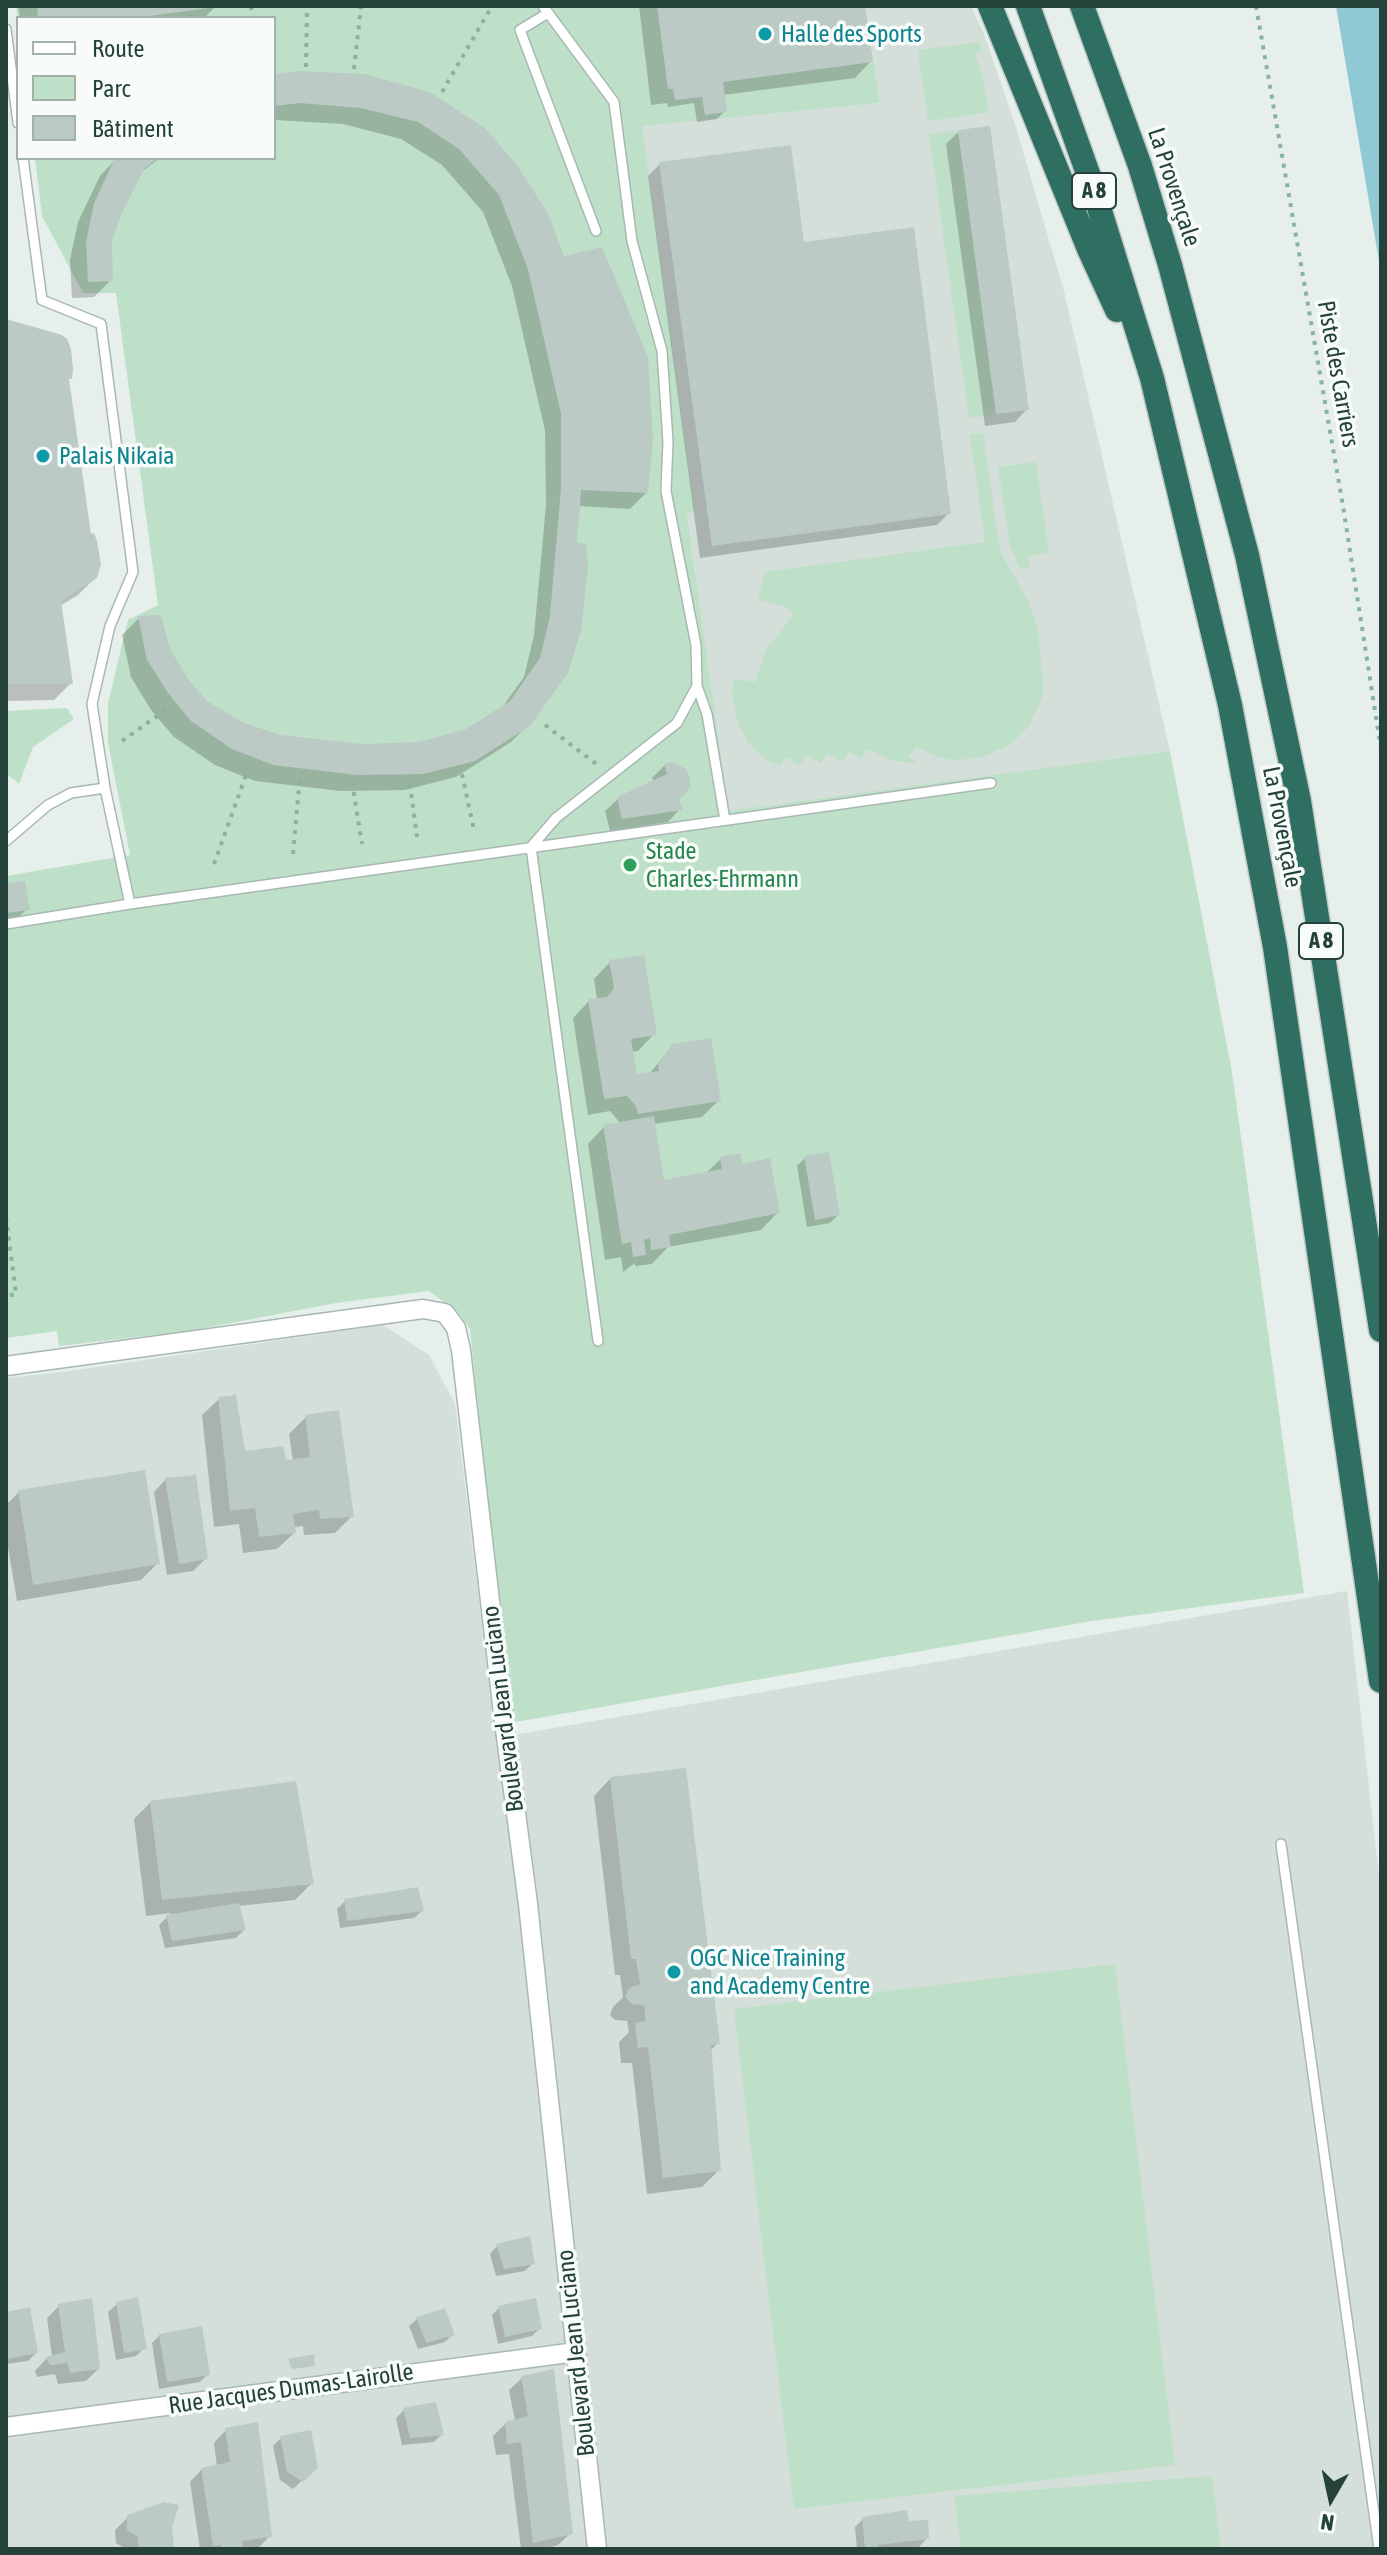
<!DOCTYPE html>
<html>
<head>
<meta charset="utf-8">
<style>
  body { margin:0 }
  #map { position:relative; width:1387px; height:2555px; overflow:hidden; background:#e6efeb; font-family:"Asap Condensed",sans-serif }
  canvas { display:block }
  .frame { position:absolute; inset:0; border:8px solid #24423a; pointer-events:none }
  .legend { position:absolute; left:16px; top:16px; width:260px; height:144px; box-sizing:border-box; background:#f7fbf9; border:2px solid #a3b1ad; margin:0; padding:10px 14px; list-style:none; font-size:24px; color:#24423a }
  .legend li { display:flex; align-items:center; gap:16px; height:40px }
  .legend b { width:40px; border:2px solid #a3b1ad }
  .north { position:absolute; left:1291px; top:2459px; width:80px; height:80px; -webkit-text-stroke:6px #f7fbf9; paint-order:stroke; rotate:189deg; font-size:22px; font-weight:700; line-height:32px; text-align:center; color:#24423a }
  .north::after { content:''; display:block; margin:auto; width:28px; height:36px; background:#24423a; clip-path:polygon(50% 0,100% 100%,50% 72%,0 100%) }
</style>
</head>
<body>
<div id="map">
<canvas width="1387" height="2555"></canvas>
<div class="frame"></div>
<ul class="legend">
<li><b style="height:10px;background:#fff"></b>Route</li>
<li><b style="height:22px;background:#bfe0c8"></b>Parc</li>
<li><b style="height:22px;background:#bbcac4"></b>Bâtiment</li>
</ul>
<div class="north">N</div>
</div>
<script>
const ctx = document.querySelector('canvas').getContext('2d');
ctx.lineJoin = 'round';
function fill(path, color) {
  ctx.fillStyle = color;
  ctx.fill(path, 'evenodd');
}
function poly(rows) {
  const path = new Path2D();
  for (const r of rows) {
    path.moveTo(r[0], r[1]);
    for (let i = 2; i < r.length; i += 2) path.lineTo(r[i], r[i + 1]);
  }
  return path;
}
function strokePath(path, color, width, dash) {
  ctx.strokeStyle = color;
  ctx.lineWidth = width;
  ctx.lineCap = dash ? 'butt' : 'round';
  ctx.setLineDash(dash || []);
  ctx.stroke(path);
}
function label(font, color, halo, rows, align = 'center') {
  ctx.font = font + ' "Asap Condensed",sans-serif';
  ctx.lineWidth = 7;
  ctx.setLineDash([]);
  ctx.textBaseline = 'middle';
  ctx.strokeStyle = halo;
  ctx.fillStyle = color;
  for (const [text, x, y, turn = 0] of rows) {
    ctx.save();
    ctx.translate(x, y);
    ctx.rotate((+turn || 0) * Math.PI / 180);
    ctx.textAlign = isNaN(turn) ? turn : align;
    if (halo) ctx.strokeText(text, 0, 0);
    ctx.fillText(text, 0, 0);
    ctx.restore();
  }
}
fill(poly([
  [865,6,971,6,984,34,1015,124,1064,291,1170,751,729,812,687,513,695,512,641,125,880,103],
  [383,1325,429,1355,455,1404,496,1738,1347,1591,1381,1893,1381,2549,6,2549,6,1378,62,1372]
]), '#d4dfda');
fill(poly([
  [16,6,865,6,880,103,642,126,695,512,687,514,729,811,1170,751,1232,1072,1304,1593,1092,1621,510,1723,470,1329,459,1313,429,1291,336,1303,189,1331,59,1346,57,1331,6,1338,6,876,130,855,108,743,108,703,128,620,158,605,116,293,83,293,42,216,35,158,274,158,274,18,18,19],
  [979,42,982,50,975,55,984,81,989,112,928,121,918,50],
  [958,130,996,414,969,418,929,134],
  [983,433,1000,552,1027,598,1038,629,1043,685,1042,699,1029,726,1011,744,985,756,969,759,953,760,940,758,916,747,908,757,920,764,890,760,868,749,861,758,849,752,842,762,827,753,821,763,808,755,800,765,786,757,780,766,767,760,749,744,738,724,732,692,734,679,755,682,766,650,794,614,784,606,758,600,765,572,985,542,970,434],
  [1036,462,1049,553,1028,556,1029,568,1020,569,1010,546,998,467],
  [67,708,74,719,33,747,19,784,6,773,6,711],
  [1115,1964,1175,2465,794,2509,734,2009],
  [1212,2476,1221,2549,961,2549,954,2496]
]), '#bfe0c8');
fill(poly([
  [1336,6,1381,6,1381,251,1379,261]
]), '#8ec9d4');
fill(poly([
  [18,6,216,6,204,18,20,18],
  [639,6,863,6,871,61,855,78,723,95,725,111,717,119,697,122,694,103,668,107,667,103,651,105],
  [274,76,485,131,646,493,630,509,578,506,528,725,511,742,456,777,405,790,340,791,255,781,215,765,174,737,151,710,131,677,122,635,139,618,168,650,186,680,206,703,243,725,280,737,362,746,419,744,467,731,501,709,524,677,534,635,546,505,545,431,512,286,483,212,442,165,401,139,343,124,274,120],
  [958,132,1027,409,1015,422,985,426,946,144],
  [117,158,160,158,140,173,120,212,110,240,111,280,94,297,72,298,70,260,78,222,100,176],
  [660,164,802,244,949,513,937,525,700,558,648,176],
  [6,321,70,378,67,381,96,577,78,595,60,606,71,683,54,700,6,701],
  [665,765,680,809,668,822,610,831,605,811,618,799,654,782,652,778],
  [6,886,27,909,19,917,6,919],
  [610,962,654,1034,638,1051,631,1052,635,1077,649,1074,673,1046,719,1100,702,1117,653,1124,662,1182,705,1174,721,1159,741,1166,777,1213,761,1230,668,1247,652,1264,635,1266,635,1263,623,1272,621,1257,605,1260,588,1144,604,1127,621,1124,610,1111,588,1115,573,1018,589,1001,597,1000,594,979],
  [805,1158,838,1215,830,1223,807,1227,797,1166],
  [219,1399,244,1453,284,1462,293,1461,289,1434,306,1417,352,1516,335,1533,304,1535,303,1526,293,1527,294,1533,277,1549,243,1553,239,1524,214,1527,202,1415],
  [166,1479,206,1558,193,1571,167,1575,154,1492],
  [19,1492,158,1563,141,1580,17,1601,6,1535,6,1505],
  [610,1779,717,2044,709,2052,719,2170,702,2187,647,2194,632,2063,621,2063,619,2042,629,2032,627,2021,615,2020,610,2015,613,2007,623,1997,620,1975,615,1975,594,1796],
  [151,1802,312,1883,295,1900,238,1906,244,1930,236,1938,165,1948,159,1925,171,1913,146,1916,134,1819],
  [345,1901,422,1911,414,1918,340,1928,337,1909],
  [497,2246,533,2263,525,2271,496,2276,490,2254],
  [117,2304,144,2348,136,2356,116,2360,108,2312],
  [59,2306,98,2369,86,2381,58,2384,55,2374,37,2377,35,2371,47,2358,52,2357,47,2318],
  [500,2307,540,2328,532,2336,498,2344,492,2315],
  [6,2314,36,2353,28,2361,6,2364],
  [417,2319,453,2334,445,2342,418,2349,409,2326],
  [160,2335,208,2374,200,2382,159,2389,152,2343],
  [522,2378,571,2533,558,2545,543,2549,521,2549,509,2454,496,2455,493,2436,506,2423,515,2421,509,2390],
  [404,2410,442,2434,434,2442,402,2445,396,2418],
  [226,2430,270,2536,258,2548,200,2549,190,2482,202,2469,217,2467,214,2443],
  [281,2438,316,2467,293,2489,280,2480,273,2446],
  [128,2517,170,2527,172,2549,126,2549,116,2543,115,2530],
  [863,2519,907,2524,927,2538,919,2547,857,2549,855,2527]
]), '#0003');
fill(poly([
  [37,6,209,6,209,8,135,18,38,18],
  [657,6,865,6,873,62,723,82,727,112,705,115,702,97,675,100,673,89,668,89],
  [299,71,365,74,430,92,486,129,515,163,548,213,564,256,602,247,648,357,653,440,648,493,581,490,577,542,586,545,588,567,581,630,568,673,530,726,475,761,423,774,357,775,273,765,232,749,191,721,168,693,147,660,138,616,161,615,170,649,188,679,207,701,244,723,281,735,362,744,419,742,466,729,510,701,540,658,550,616,561,487,561,414,528,269,499,195,459,149,418,122,361,108,300,103,274,106,274,74],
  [990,126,1029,410,996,414,958,130],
  [791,145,804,242,914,227,951,514,712,546,659,162],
  [115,158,158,158,144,169,122,213,112,241,113,281,88,282,86,242,94,203],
  [6,319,62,335,67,339,71,349,73,368,72,379,69,379,91,534,94,533,97,541,101,564,97,578,61,601,73,684,6,684],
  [672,762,686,769,690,779,690,787,685,795,679,799,683,810,622,819,617,797,667,774,664,764],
  [25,881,30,910,6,913,6,884],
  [644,955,657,1035,631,1039,637,1074,659,1071,658,1065,672,1044,711,1038,721,1101,638,1114,636,1106,627,1096,604,1099,588,999,607,997,614,988,609,960],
  [654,1116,664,1180,722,1169,720,1157,740,1153,743,1164,770,1158,780,1213,669,1235,671,1247,651,1250,650,1238,644,1240,646,1255,633,1257,631,1242,622,1244,603,1125],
  [829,1152,840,1215,815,1220,804,1156],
  [236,1395,245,1451,283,1446,286,1460,310,1457,305,1415,339,1410,354,1517,320,1519,319,1510,293,1514,296,1533,259,1537,255,1508,230,1511,218,1397],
  [145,1470,160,1564,33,1585,18,1490],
  [196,1475,208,1559,179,1564,165,1478],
  [686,1768,720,2044,711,2045,721,2171,663,2178,648,2047,638,2048,635,2023,646,2021,644,2005,632,2004,625,1997,629,1988,640,1984,636,1959,631,1959,610,1777],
  [296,1781,314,1884,162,1900,150,1801],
  [418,1887,424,1911,347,1921,344,1899],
  [239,1903,246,1930,172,1941,166,1915],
  [530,2236,535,2264,504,2269,496,2244],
  [138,2297,147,2349,124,2353,116,2302],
  [92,2298,100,2369,70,2373,67,2363,50,2365,46,2357,65,2352,58,2304],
  [536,2298,542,2329,505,2337,498,2306],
  [30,2307,38,2353,6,2359,6,2312],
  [445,2308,455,2335,426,2343,416,2317],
  [202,2326,210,2375,167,2382,159,2334],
  [314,2354,315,2366,292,2369,288,2359],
  [554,2369,573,2534,533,2543,521,2442,507,2444,505,2422,528,2416,521,2376],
  [436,2402,444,2435,410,2438,403,2408],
  [258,2422,272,2537,242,2541,243,2549,222,2549,221,2545,213,2546,201,2468,230,2462,225,2428],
  [311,2430,318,2468,303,2482,287,2472,280,2436],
  [164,2502,179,2505,172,2527,174,2549,139,2549,138,2537,127,2530,127,2515],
  [907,2510,909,2521,928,2520,929,2539,878,2545,879,2549,865,2549,862,2517]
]), '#bbcac4');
const service = poly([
  [543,6,614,102,632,241,662,351,668,442,666,491,696,645,697,686,677,723,556,818,531,847,598,1341],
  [548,13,520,30,596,231],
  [6,29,18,123],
  [697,686,707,714,725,820],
  [6,841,48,805,71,793,105,788,92,704,110,626,133,572,101,324,42,300,23,158],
  [130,904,991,783],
  [6,924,130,904,105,788],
  [1281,1844,1379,2549]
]);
const minor = poly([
  [6,1366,423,1309,445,1313,456,1328,461,1350,504,1722,528,1904,597,2549],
  [6,2427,576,2352]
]);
const motorway = poly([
  [990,6,1089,249,1117,310],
  [1028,6,1091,182,1152,378,1230,705,1275,947,1381,1681],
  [1082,6,1140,166,1170,265,1247,555,1299,801,1381,1330]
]);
strokePath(service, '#a8b8b2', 12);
strokePath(minor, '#a8b8b2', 21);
strokePath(motorway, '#c2cac8', 27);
strokePath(poly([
  [251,6,252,18],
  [1256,6,1343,506,1381,749],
  [190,14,191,18],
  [306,67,307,6],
  [354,69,361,6],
  [442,92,492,6],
  [545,725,599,766],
  [122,741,167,709],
  [462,774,474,830],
  [352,782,362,844],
  [410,784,417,837],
  [293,854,300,776],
  [214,864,250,764],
  [6,1217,16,1294,6,1296]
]), '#86b3a5', 4, [4, 6]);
strokePath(service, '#fff', 9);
strokePath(minor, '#fff', 18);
strokePath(motorway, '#2f6f62', 24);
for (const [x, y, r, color] of [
  [765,34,8,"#0f9aa8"],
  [43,456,8,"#0f9aa8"],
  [630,865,8,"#2e9e5b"],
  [674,1972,8,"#0f9aa8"]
]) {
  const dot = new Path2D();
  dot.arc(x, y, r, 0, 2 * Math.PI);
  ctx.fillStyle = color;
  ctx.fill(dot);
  strokePath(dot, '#f7fbf9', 3);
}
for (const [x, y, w] of [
  [1094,191,44],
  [1321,941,44]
]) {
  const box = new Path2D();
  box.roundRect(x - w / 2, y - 18, w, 36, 6);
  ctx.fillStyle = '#f7fbf9';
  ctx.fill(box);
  strokePath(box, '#24423a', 2);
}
label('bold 22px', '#24423a', null, [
  ["A 8",1094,191],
  ["A 8",1321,941]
]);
label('24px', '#0d838f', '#f7fbf9', [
  ["Halle des Sports",781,34],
  ["Palais Nikaia",59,456],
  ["OGC Nice Training",690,1958],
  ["and Academy Centre",690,1986]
], 'left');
label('24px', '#24423a', '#f7fbf9', [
  ["La Provençale",1174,187,72],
  ["Piste des Carriers",1338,374,80],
  ["La Provençale",1282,827,79],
  ["Boulevard Jean Luciano",503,1709,-97],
  ["Boulevard Jean Luciano",576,2353,-96],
  ["Rue Jacques Dumas-Lairolle",291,2389,-8]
]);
label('24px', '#27864d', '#f7fbf9', [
  ["Stade",646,851],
  ["Charles-Ehrmann",646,879]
], 'left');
</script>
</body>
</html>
